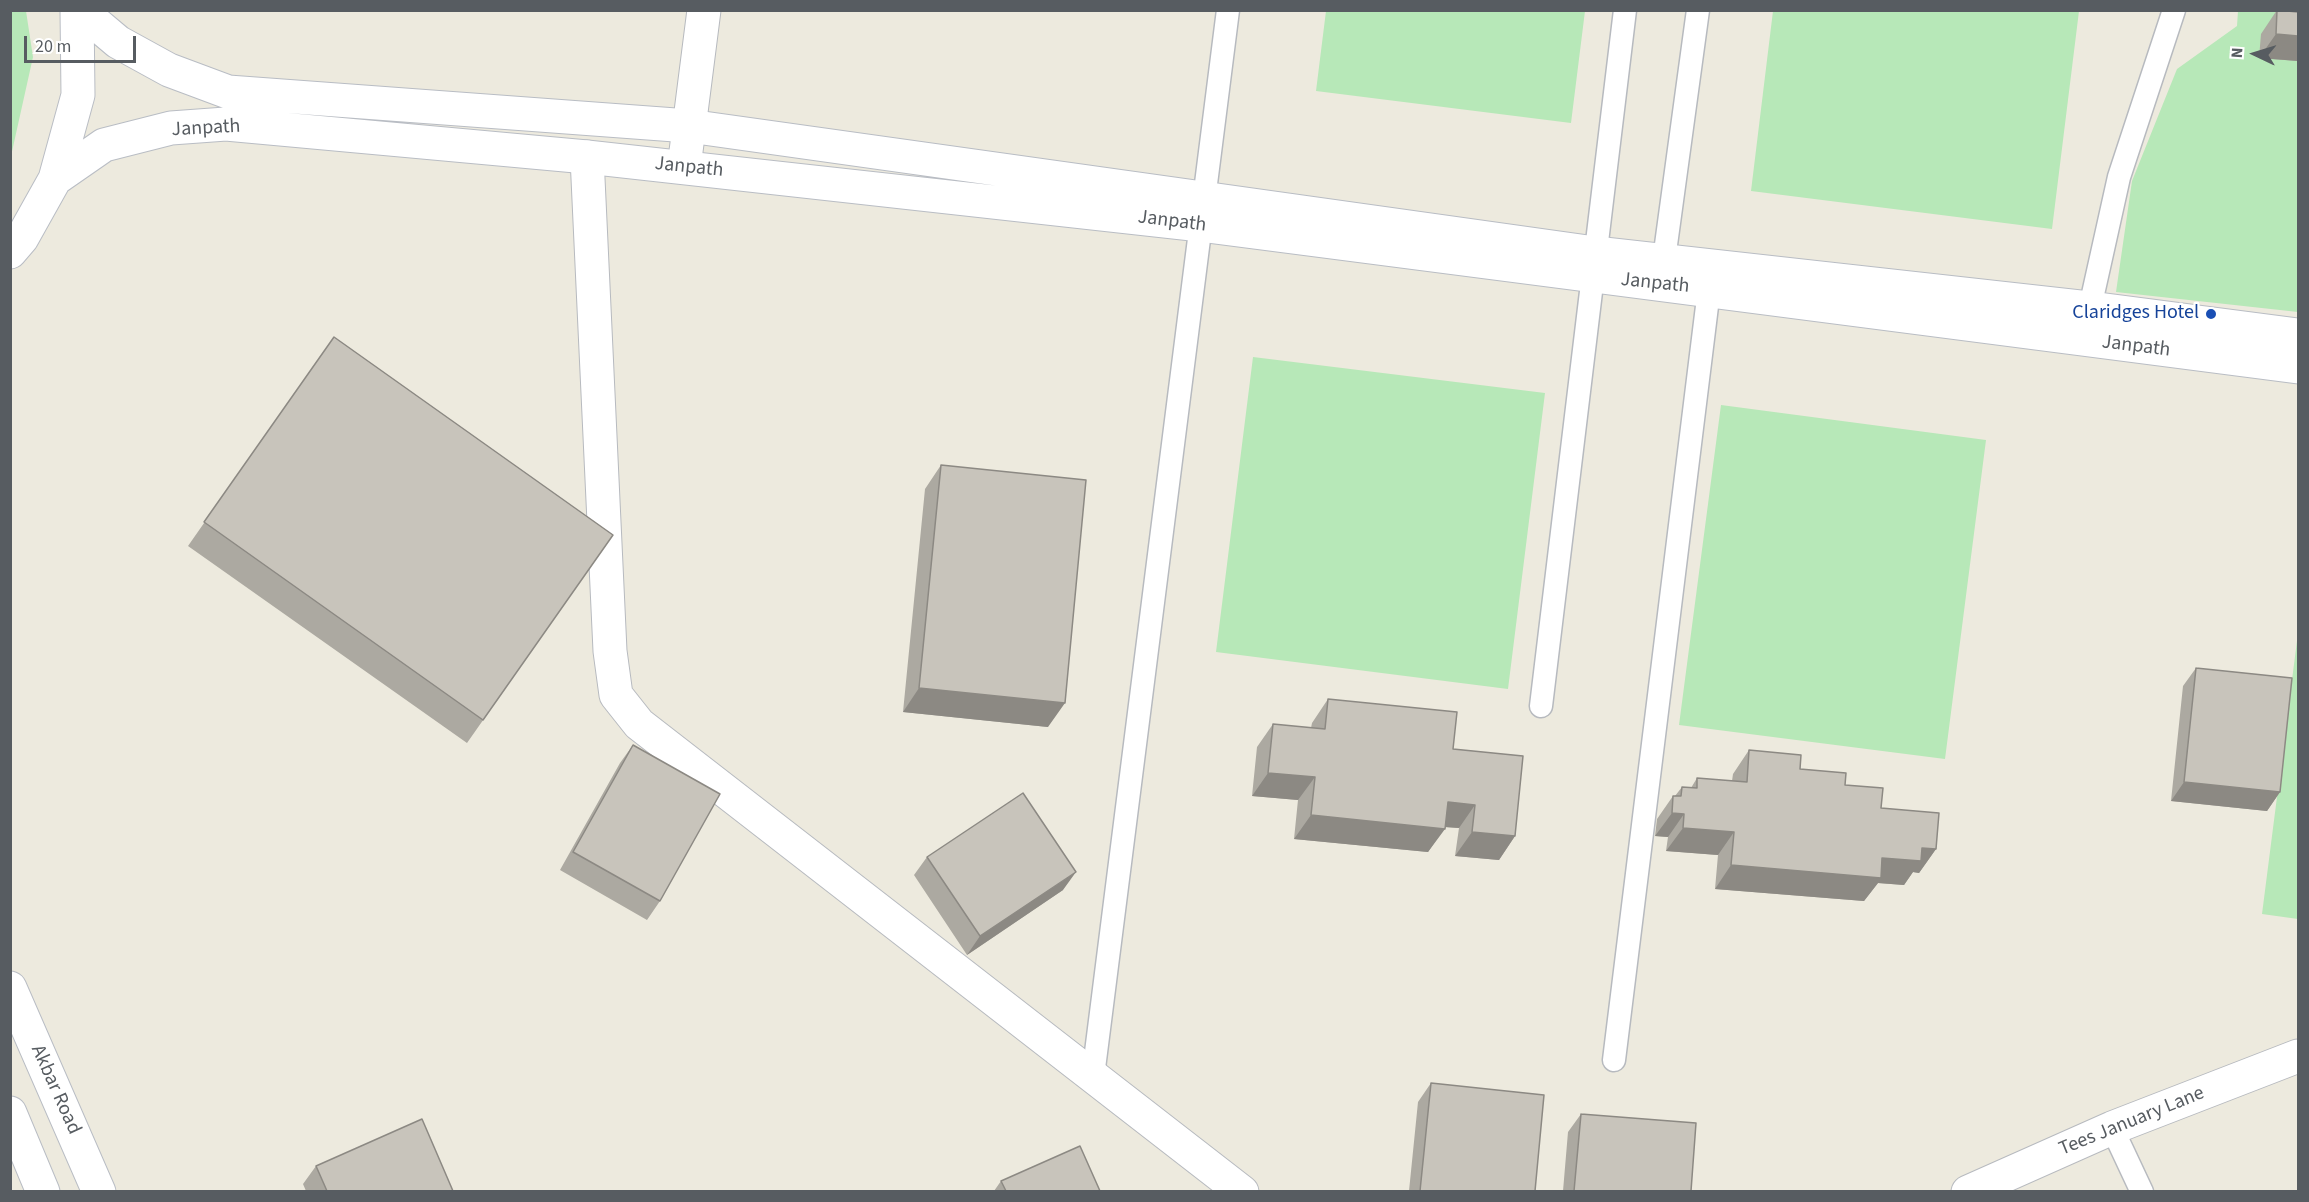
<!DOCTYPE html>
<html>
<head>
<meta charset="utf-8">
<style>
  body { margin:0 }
  #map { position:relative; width:2309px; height:1202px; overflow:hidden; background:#edeade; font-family:"Source Sans 3",sans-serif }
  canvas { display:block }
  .frame { position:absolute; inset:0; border:12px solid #575c61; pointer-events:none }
  .north { position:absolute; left:2225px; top:24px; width:60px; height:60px; -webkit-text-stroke:4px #fff; paint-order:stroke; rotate:274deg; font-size:16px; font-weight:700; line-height:24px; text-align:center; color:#575c61 }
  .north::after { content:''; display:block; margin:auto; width:21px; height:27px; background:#575c61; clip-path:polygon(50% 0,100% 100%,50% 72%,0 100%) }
  .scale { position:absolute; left:24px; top:36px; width:112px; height:27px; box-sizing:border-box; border:3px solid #575c61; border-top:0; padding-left:8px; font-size:18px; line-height:21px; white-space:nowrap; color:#575c61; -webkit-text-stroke:4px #fff; paint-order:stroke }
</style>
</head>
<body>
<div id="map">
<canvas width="2309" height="1202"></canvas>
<div class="frame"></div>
<div class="north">N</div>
<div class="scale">20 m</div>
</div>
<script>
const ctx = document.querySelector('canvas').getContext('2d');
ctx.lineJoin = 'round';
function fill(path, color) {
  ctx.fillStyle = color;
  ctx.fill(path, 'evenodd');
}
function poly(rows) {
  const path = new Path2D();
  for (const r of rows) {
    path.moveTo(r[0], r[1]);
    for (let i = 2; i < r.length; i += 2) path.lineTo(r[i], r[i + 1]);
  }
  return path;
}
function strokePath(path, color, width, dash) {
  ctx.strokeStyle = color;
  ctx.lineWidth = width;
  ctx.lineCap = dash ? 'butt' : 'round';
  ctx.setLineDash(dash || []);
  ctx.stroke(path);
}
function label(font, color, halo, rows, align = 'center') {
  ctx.font = font + ' "Source Sans 3",sans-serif';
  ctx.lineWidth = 4.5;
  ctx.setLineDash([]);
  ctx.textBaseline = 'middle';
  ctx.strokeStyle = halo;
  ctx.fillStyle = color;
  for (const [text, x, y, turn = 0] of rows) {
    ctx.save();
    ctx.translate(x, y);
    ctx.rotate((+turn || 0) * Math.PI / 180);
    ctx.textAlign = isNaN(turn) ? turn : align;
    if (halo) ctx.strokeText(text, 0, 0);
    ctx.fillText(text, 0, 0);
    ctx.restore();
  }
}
fill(poly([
  [11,10,26,11,33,57,11,156],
  [1326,11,1585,11,1571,123,1316,91],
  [1773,11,2079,11,2052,229,1751,191],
  [2238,11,2298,11,2298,312,2116,292,2132,181,2177,69,2237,26],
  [1253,357,1545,393,1508,689,1216,652],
  [1721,405,1986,440,1945,759,1679,725],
  [2298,633,2298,919,2262,914]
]), '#b7e8b8');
const lane = poly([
  [1662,274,1698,10],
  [2087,321,2119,177,2174,10],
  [1541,706,1625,10],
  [1614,1060,1709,290],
  [1093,1076,1228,10],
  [2112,1128,2142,1192]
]);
const street = poly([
  [587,157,610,651,616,695,639,724,1242,1192],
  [684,167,704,10],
  [1968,1192,2112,1128,2298,1056]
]);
const secondary = poly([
  [80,10,118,42,169,70,228,92,689,126,1595,253,2089,308,2298,335],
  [55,179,104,145,171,128,226,124,587,157,1201,225,2298,367],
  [10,252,22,238,55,179,78,95,77,10],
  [10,988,99,1192],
  [10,1113,43,1192]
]);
strokePath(lane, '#b7babf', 25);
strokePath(street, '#b7babf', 35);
strokePath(secondary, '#b9bdc4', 35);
strokePath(lane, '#fff', 22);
strokePath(street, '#fff', 33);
strokePath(secondary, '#fff', 33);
fill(poly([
  [2277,10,2298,10,2298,61,2259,58,2261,34],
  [334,337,613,535,467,743,188,546],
  [941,465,1048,727,903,712,925,489],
  [2196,668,2280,792,2267,811,2171,801,2183,686],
  [1328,699,1453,749,1515,836,1499,860,1455,856,1459,828,1445,827,1428,852,1294,839,1298,800,1252,796,1257,747,1273,724,1311,728,1312,723],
  [633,745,660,901,647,920,560,870,620,763],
  [1749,750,1845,785,1881,808,1936,849,1919,873,1913,872,1904,885,1878,883,1864,901,1715,889,1718,855,1666,851,1668,837,1655,836,1657,819,1673,796,1675,796,1682,787,1691,788,1697,778,1732,781,1733,774],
  [927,857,1063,890,967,955,914,875],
  [1431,1083,1535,1191,1409,1191,1418,1102],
  [1581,1114,1691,1191,1563,1191,1568,1132],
  [316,1166,453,1191,306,1191,303,1184],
  [1001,1181,1100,1191,994,1191]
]), '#aca9a1');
fill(poly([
  [2276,34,2298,36,2298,61,2259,58],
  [919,688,1065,703,1048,727,903,712],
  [1268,773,1315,777,1298,800,1252,796],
  [2184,782,2280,792,2267,811,2171,801],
  [1448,802,1475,805,1459,828,1431,826],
  [1672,813,1684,814,1668,837,1655,836],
  [1311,815,1445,829,1428,852,1294,839],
  [1683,828,1734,832,1718,855,1666,851],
  [1472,832,1515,836,1499,860,1455,856],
  [1922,848,1936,849,1919,873,1913,872,1904,885,1878,883,1864,901,1715,889,1731,865,1882,858],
  [1076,872,1063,890,967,955,980,936]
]), '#8c8983');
const building = poly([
  [2277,10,2297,12,2297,10,2298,10,2298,36,2276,34,2277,10],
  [334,337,613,535,483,720,204,522,334,337],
  [941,465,1086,480,1065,703,919,688,941,465],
  [2196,668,2292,678,2280,792,2184,782,2196,668],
  [1328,699,1457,712,1453,749,1523,756,1515,836,1472,832,1475,805,1448,802,1445,829,1311,815,1315,777,1268,773,1273,724,1325,729,1328,699],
  [633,745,720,794,660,901,573,852,633,745],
  [1749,750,1801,755,1800,769,1846,773,1845,785,1883,788,1881,808,1939,813,1936,849,1922,848,1921,861,1882,858,1881,878,1731,865,1734,832,1683,828,1684,814,1672,813,1673,796,1681,796,1682,787,1697,788,1697,778,1747,782,1749,750],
  [1023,793,1076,872,980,936,927,857,1023,793],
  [1431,1083,1544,1095,1535,1191,1420,1191,1431,1083],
  [1581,1114,1696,1123,1691,1191,1574,1191,1581,1114],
  [422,1119,453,1191,327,1191,316,1166,422,1119],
  [1080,1146,1100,1191,1006,1191,1001,1181,1080,1146]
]);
fill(building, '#c8c4bb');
strokePath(building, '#8c8983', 1.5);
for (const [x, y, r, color] of [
  [2211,314,6,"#1a4fb4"]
]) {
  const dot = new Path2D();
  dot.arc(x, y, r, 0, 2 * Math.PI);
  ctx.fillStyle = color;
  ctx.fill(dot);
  strokePath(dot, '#fff', 2);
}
label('20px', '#575c61', '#fff', [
  ["Janpath",206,129,-3],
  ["Janpath",689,168,6],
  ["Janpath",1172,222,7],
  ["Janpath",1655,284,6],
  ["Janpath",2136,347,7],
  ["Akbar Road",55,1090,66],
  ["Tees January Lane",2132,1122,-22]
]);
label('20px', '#164399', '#fff', [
  ["Claridges Hotel",2199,314]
], 'right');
</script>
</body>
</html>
